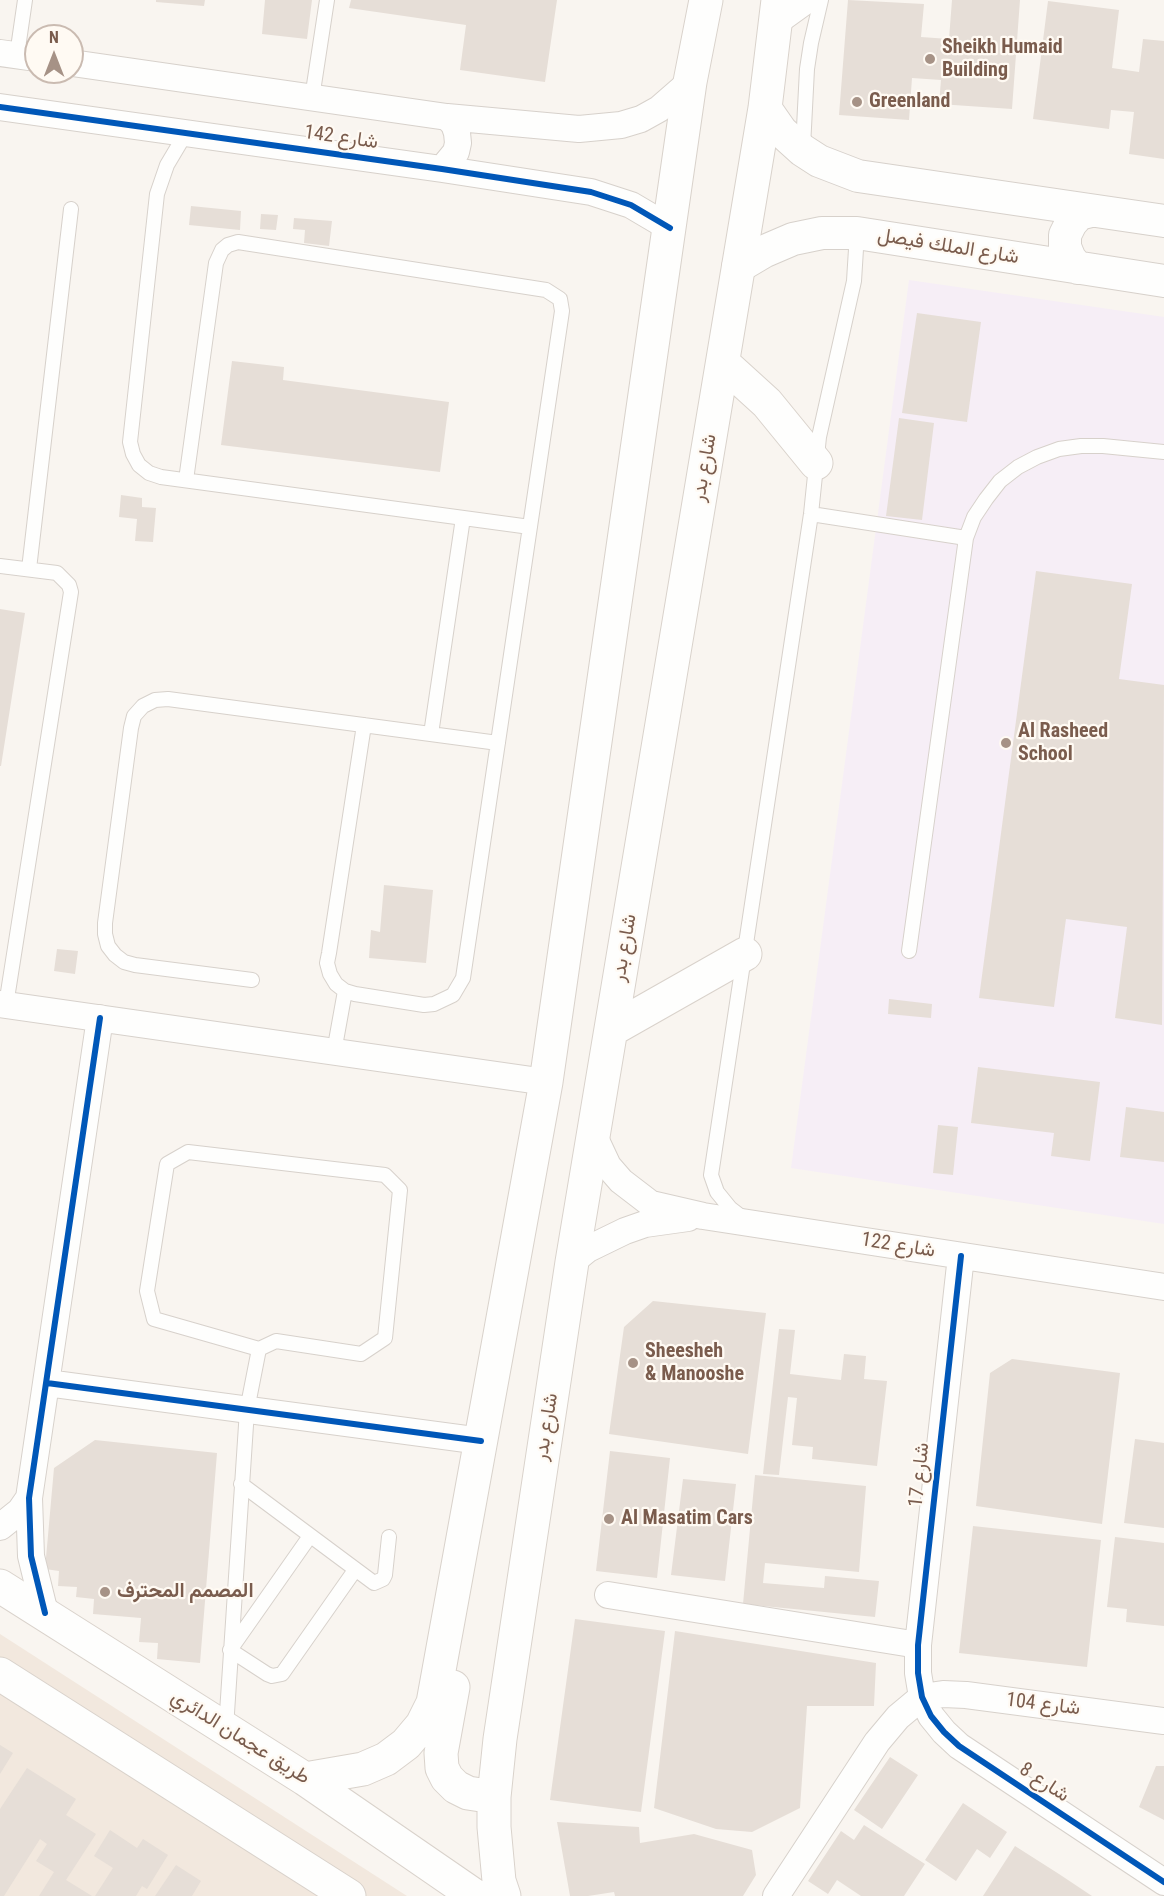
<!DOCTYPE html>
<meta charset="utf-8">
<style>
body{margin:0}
#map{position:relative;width:1164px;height:1896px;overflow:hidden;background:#f9f5f0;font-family:"Roboto Condensed",sans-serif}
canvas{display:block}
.north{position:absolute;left:24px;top:24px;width:60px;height:60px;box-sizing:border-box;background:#fffaf3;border:2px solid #cabbb1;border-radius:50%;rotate:0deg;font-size:16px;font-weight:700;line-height:24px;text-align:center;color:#7a5c4d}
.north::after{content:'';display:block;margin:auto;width:21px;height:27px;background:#a69286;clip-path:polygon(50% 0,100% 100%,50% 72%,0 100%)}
</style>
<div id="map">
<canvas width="1164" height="1896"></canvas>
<div class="north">N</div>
</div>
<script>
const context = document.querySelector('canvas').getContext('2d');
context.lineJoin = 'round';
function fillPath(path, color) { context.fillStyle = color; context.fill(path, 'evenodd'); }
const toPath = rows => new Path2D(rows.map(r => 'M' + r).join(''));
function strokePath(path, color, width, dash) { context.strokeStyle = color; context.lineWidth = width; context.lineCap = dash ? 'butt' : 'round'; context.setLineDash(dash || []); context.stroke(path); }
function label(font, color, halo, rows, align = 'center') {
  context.font = font + ' "Roboto Condensed",Vazirmatn,sans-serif'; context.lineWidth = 4.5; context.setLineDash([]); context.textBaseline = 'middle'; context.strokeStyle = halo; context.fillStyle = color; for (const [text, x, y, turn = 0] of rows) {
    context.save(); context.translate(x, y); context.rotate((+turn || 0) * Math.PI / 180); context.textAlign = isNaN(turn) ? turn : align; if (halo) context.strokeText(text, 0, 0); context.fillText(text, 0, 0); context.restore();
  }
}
const residential = toPath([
 [0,1634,407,1896,0,1896]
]);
const education = toPath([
 [909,280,1164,317,1164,1224,791,1168]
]);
const building = toPath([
 [156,0,205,0,204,6,156,2],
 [265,0,312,0,307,39,262,34],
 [351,0,557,0,545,82,460,70,466,25,349,8],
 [848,0,924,4,921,37,949,39,952,0,1020,0,1012,109,939,104,941,80,912,78,909,120,839,115],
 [1048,1,1119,10,1112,68,1139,72,1143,39,1164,41,1164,159,1129,154,1134,112,1111,110,1109,129,1033,119],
 [191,206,241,211,240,230,189,225],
 [261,214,278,215,276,230,260,229],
 [294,218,332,221,329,246,304,243,305,230,293,229],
 [917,313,981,322,967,422,902,413],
 [232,361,284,367,283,380,449,402,440,472,221,445],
 [899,418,934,423,922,520,886,516],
 [121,495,142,498,142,507,156,508,153,542,135,541,137,519,119,517],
 [1036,571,1132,584,1119,679,1164,685,1162,1025,1115,1018,1127,927,1066,919,1054,1007,979,998],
 [0,609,25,613,1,766,0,766],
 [384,885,433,890,426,963,369,958,371,930,380,932],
 [57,949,78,951,75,974,54,971],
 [889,999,932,1004,931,1018,888,1014],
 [978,1067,1100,1082,1090,1161,1051,1156,1054,1133,971,1123],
 [1126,1107,1164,1112,1164,1162,1120,1157],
 [938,1125,958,1127,953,1175,933,1173],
 [653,1301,766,1313,748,1454,609,1434,624,1327],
 [779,1329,795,1330,790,1374,841,1380,844,1354,866,1356,864,1379,887,1381,877,1466,812,1459,813,1447,792,1445,797,1398,788,1397,779,1475,763,1474],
 [1012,1359,1120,1373,1102,1524,976,1506,990,1373],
 [1135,1439,1164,1443,1164,1528,1124,1523],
 [95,1440,217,1453,200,1663,157,1659,158,1643,139,1642,141,1618,93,1614,94,1599,76,1597,77,1587,58,1586,59,1571,45,1569,54,1468],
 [610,1451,670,1458,657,1578,596,1571],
 [755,1475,866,1486,859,1572,765,1563,763,1583,824,1588,825,1576,879,1581,875,1617,743,1604],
 [683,1479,736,1484,725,1581,671,1575],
 [973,1526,1101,1540,1087,1667,959,1653],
 [1115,1537,1164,1543,1164,1626,1126,1622,1127,1609,1107,1607],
 [575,1619,665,1631,641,1812,550,1800],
 [675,1631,876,1663,874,1706,807,1706,800,1808,752,1832,716,1829,654,1808],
 [0,1745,13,1753,0,1774],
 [890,1757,918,1775,882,1829,854,1810],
 [1156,1766,1164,1766,1164,1820,1139,1807],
 [27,1768,76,1799,66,1815,96,1834,66,1880,92,1896,39,1896,54,1872,36,1861,47,1844,40,1839,4,1896,0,1896,0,1809],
 [963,1803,1007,1832,990,1858,977,1849,956,1881,925,1860],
 [557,1822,639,1827,640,1843,694,1834,752,1850,756,1875,743,1896,615,1896,614,1892,588,1896,570,1896],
 [864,1825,925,1864,904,1896,861,1896,837,1880,828,1894,808,1881,841,1831,854,1840],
 [110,1830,137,1848,143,1839,168,1855,147,1889,142,1886,136,1896,95,1896,113,1868,94,1856],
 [1015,1846,1059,1874,1092,1896,983,1896],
 [176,1865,201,1881,192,1896,155,1896]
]);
const service = toPath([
 [17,55,25,0],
 [312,98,327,0],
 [186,133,167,165,157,194,130,442,133,454,139,465,149,473,161,477,530,527],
 [803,147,807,69,811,43,821,0],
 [186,480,216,263,222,250,228,245,238,242,546,290,560,299,562,311,463,978,453,995,434,1004,424,1005,355,994,345,991,336,984,330,974,327,963,329,953,364,725],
 [811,514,966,538],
 [0,566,57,573,69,585,71,592,6,1005],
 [29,569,71,209],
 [431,734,463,518],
 [909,951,966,538,974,517,986,499,1000,481,1018,467,1037,457,1059,449,1081,446,1103,446,1164,452],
 [252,980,135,965,124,962,115,955,108,946,105,934,105,923,131,728,134,716,143,706,155,700,168,699,498,743],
 [334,1052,345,991],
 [743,1218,730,1208,717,1192,711,1175,811,514,819,437,854,281,857,233],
 [241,1484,374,1583,383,1579,385,1575,389,1537],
 [310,1536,230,1650,267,1674,272,1676,282,1674,355,1570],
 [226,1728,247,1410,259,1349,276,1341,361,1354,385,1338,400,1190,385,1175,188,1152,167,1164,147,1291,154,1319,259,1349]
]);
const minor = toPath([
 [775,23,807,0],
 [0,53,36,58],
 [72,63,447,117,579,129,621,125,641,119,659,109,690,82],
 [0,107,442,169,591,192,631,205,670,228],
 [442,169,456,152,458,143,457,133,454,124,447,117],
 [0,1004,546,1082],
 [593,1134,608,1166,621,1181,651,1204,703,1216,1164,1287],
 [961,1256,918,1645,918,1673,922,1697,931,1716,944,1732,959,1746,1164,1882],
 [572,1262,588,1249,625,1231,645,1224,688,1218],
 [47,1383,481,1441],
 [0,1527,20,1511,29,1498],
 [608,1595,918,1645],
 [45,1613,31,1556,29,1498,100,1018],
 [776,1896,877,1742,898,1717,922,1697,943,1694,966,1695,1164,1721]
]);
const tertiary = toPath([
 [765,108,781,131,802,150,819,161,858,176,1164,221],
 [738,267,765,251,793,239,822,233,857,233,1164,281],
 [1078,268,1070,259,1065,247,1065,235,1071,223,1079,214,1091,211]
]);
const secondary = toPath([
 [723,363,767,403,816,463],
 [611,1030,745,954],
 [0,1586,305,1779,475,1896],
 [0,1674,349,1896],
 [453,1687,441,1753,442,1768,447,1778,456,1787,468,1793,494,1797],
 [305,1779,363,1769,386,1759,406,1744,422,1725,433,1703,546,1082,690,82,706,0],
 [504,1896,499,1881,494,1827,494,1797,500,1739,572,1262,765,108,778,0]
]);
const cycleway = toPath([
 [0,107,442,169,591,192,631,205,670,228],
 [961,1256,918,1645,918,1673,922,1697,931,1716,944,1732,959,1746,1164,1882],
 [47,1383,481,1441],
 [45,1613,31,1556,29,1498,100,1018]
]);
const markers = [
 [930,59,6,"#a69286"],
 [857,102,6,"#a69286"],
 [1006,743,6,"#a69286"],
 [633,1363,6,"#a69286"],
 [609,1519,6,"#a69286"],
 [105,1592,6,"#a69286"]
];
const poiNames = [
 ["Sheikh Humaid",942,48],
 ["Building",942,71],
 ["Greenland",869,102],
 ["Al Rasheed",1018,732],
 ["School",1018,755],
 ["Sheesheh",645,1352],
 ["& Manooshe",645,1375],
 ["Al Masatim Cars",621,1519],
 ["المصمم المحترف",117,1592]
];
const streetNames = [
 ["شارع 142",341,138,8],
 ["شارع الملك فيصل",948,247,9],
 ["شارع بدر",705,468,-80],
 ["شارع بدر",625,948,-80],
 ["شارع 122",898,1246,9],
 ["شارع بدر",547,1427,-81],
 ["شارع 17",920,1475,-84],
 ["شارع 104",1043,1705,7],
 ["طريق عجمان الدائري",240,1738,32],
 ["شارع 8",1044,1783,33]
];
fillPath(residential, '#f2e8de');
fillPath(education, '#f6eef6');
fillPath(building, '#e6ded7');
strokePath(service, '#d7d1cb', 16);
strokePath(minor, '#d7d1cb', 28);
strokePath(tertiary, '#d7d1cb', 34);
strokePath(secondary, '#d9d2cb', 35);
strokePath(service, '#fefefd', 14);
strokePath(minor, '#fefefd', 26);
strokePath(tertiary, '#fefefd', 32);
strokePath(secondary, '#fefefd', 33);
strokePath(cycleway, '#0057b8', 6);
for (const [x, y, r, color] of markers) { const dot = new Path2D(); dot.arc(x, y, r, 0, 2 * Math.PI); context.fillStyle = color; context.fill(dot); strokePath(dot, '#fffaf3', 2); }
label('bold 20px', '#7a5c4d', '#fffaf3', poiNames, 'left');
label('20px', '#7a5c4d', '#fffaf3', streetNames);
</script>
